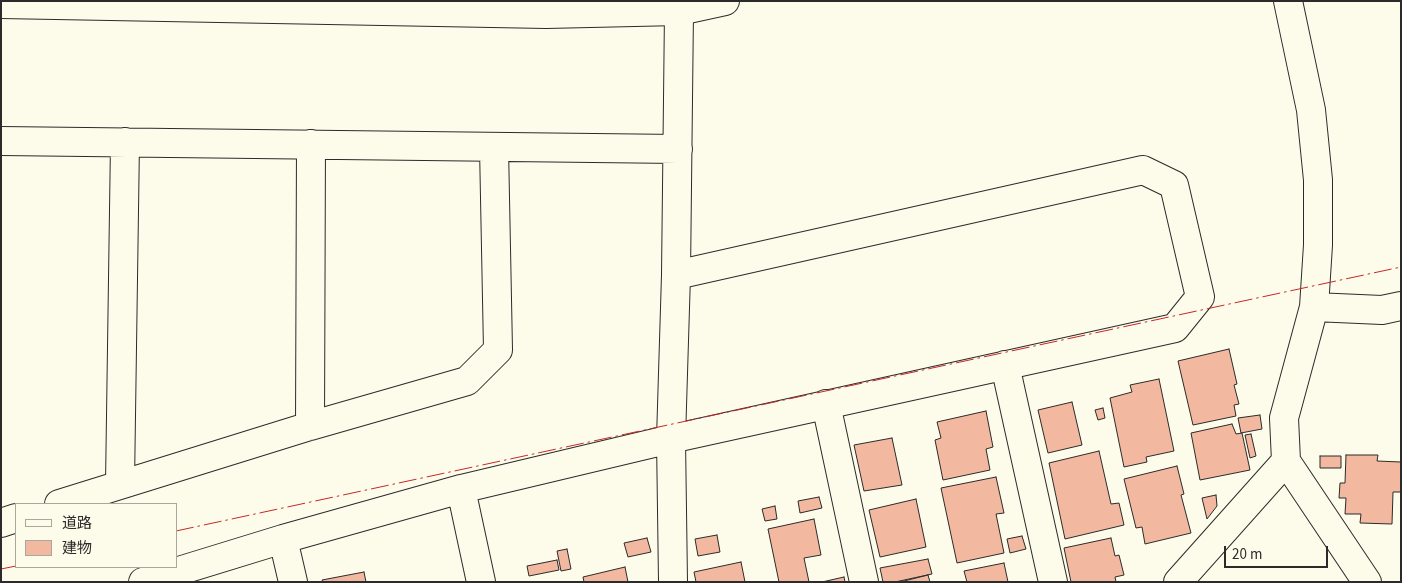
<!DOCTYPE html>
<meta charset="utf-8">
<style>
body{margin:0}
#map{position:relative;width:1402px;height:583px;overflow:hidden;background:#fdfbea;font-family:"Source Sans 3","Noto Sans JP",sans-serif}
canvas{display:block}
.frame{position:absolute;inset:0;border:2px solid #2b2b2b;pointer-events:none}
.legend{position:absolute;left:15px;top:503px;width:162px;height:65px;box-sizing:border-box;background:#fdfbea;border:1px solid #a9a89e;margin:0;padding:6px 9px;list-style:none;font-size:15px;color:#2b2b2b}
.legend li{display:flex;align-items:center;gap:10px;height:25px}
.legend b{width:25px;border:1px solid #a9a89e}
.scale{position:absolute;left:1224px;top:546px;width:104px;height:22px;box-sizing:border-box;border:2px solid #2b2b2b;border-top:0;padding-left:6px;font-size:15px;line-height:18px;white-space:nowrap;color:#2b2b2b;-webkit-text-stroke:4px #fdfbea;paint-order:stroke}
</style>
<div id="map">
<canvas width="1402" height="583"></canvas>
<div class="frame"></div>
<ul class="legend">
<li><b style="height:6px;background:#fdfbea"></b>道路</li>
<li><b style="height:14px;background:#f2b8a0"></b>建物</li>
</ul>
<div class="scale">20 m</div>
</div>
<script>
const context = document.querySelector('canvas').getContext('2d');
context.lineJoin = 'round';
function fillPath(path, color) { context.fillStyle = color; context.fill(path, 'evenodd'); }
const toPath = rows => new Path2D(rows.map(r => 'M' + r).join(''));
function strokePath(path, color, width, dash) { context.strokeStyle = color; context.lineWidth = width; context.lineCap = dash ? 'butt' : 'round'; context.setLineDash(dash || []); context.stroke(path); }
const building = toPath([
 [1229,349,1237,384,1234,385,1239,404,1234,405,1236,416,1193,425,1178,361,1229,349],
 [1159,379,1174,451,1146,457,1147,462,1124,467,1110,398,1132,392,1130,385,1159,379],
 [1072,402,1082,445,1048,453,1038,410,1072,402],
 [1103,408,1105,418,1098,420,1095,410,1103,408],
 [986,411,993,447,986,449,990,470,943,480,935,440,941,438,937,422,986,411],
 [1260,415,1262,429,1241,433,1238,418,1260,415],
 [1232,424,1236,434,1242,433,1250,470,1200,480,1191,433,1232,424],
 [1251,434,1256,456,1250,458,1245,435,1251,434],
 [892,438,902,485,864,491,854,445,892,438],
 [1099,451,1111,504,1119,503,1124,525,1065,539,1049,463,1099,451],
 [1346,455,1378,455,1377,461,1401,462,1401,492,1393,492,1392,524,1360,523,1361,514,1345,514,1346,498,1339,498,1340,483,1345,483,1346,455],
 [1320,456,1341,456,1341,468,1320,468,1320,456],
 [1177,466,1184,494,1181,495,1191,533,1145,544,1142,527,1136,528,1124,479,1177,466],
 [996,477,1004,513,996,514,1004,553,957,563,941,488,996,477],
 [1216,495,1217,506,1207,519,1202,498,1216,495],
 [819,497,822,508,800,513,798,501,819,497],
 [916,499,926,547,880,557,869,510,916,499],
 [775,506,777,519,765,521,762,509,775,506],
 [814,519,821,555,804,558,809,582,779,582,768,529,814,519],
 [717,535,720,552,698,556,695,539,717,535],
 [1022,536,1026,549,1010,553,1007,539,1022,536],
 [647,538,651,552,628,557,624,543,647,538],
 [1111,538,1115,556,1119,555,1124,575,1115,577,1116,582,1071,582,1064,548,1111,538],
 [567,549,571,569,561,571,557,551,567,549],
 [928,559,932,574,895,582,883,582,880,568,928,559],
 [557,560,559,570,529,576,527,566,557,560],
 [741,562,745,582,696,582,694,572,741,562],
 [1004,563,1008,582,967,582,964,571,1004,563],
 [625,567,628,582,584,582,583,577,625,567],
 [364,572,366,582,323,582,322,580,364,572],
 [928,575,930,582,900,582,928,575],
 [844,577,845,582,822,582,844,577]
]);
const minor = toPath([
 [1,141,678,149],
 [1314,307,1382,310,1401,306],
 [1005,365,1053,582],
 [826,404,864,582],
 [310,426,311,144],
 [1286,461,1367,582],
 [120,484,125,142],
 [461,489,481,582],
 [59,504,310,426,467,381,498,350,494,147],
 [1,523,16,518],
 [283,539,293,582],
 [143,582,283,539,461,489,671,439,1175,328,1200,297,1174,185,1143,170,676,275],
 [673,582,671,439,676,275,679,11],
 [1178,582,1286,461,1284,418,1314,307,1318,245,1318,180,1311,110,1288,1]
]);
const secondary = toPath([
 [1,4,546,14,679,11,725,1]
]);
const power = toPath([
 [176,531,1401,267],
 [1,569,16,566]
]);
fillPath(building, '#f2b8a0');
strokePath(building, '#2b2b2b', 1);
strokePath(minor, '#2b2b2b', 30);
strokePath(secondary, '#2b2b2b', 30);
strokePath(minor, '#fdfbea', 28);
strokePath(secondary, '#fdfbea', 28);
strokePath(power, '#c62828', 1, [18, 4, 2.5, 4]);
</script>
